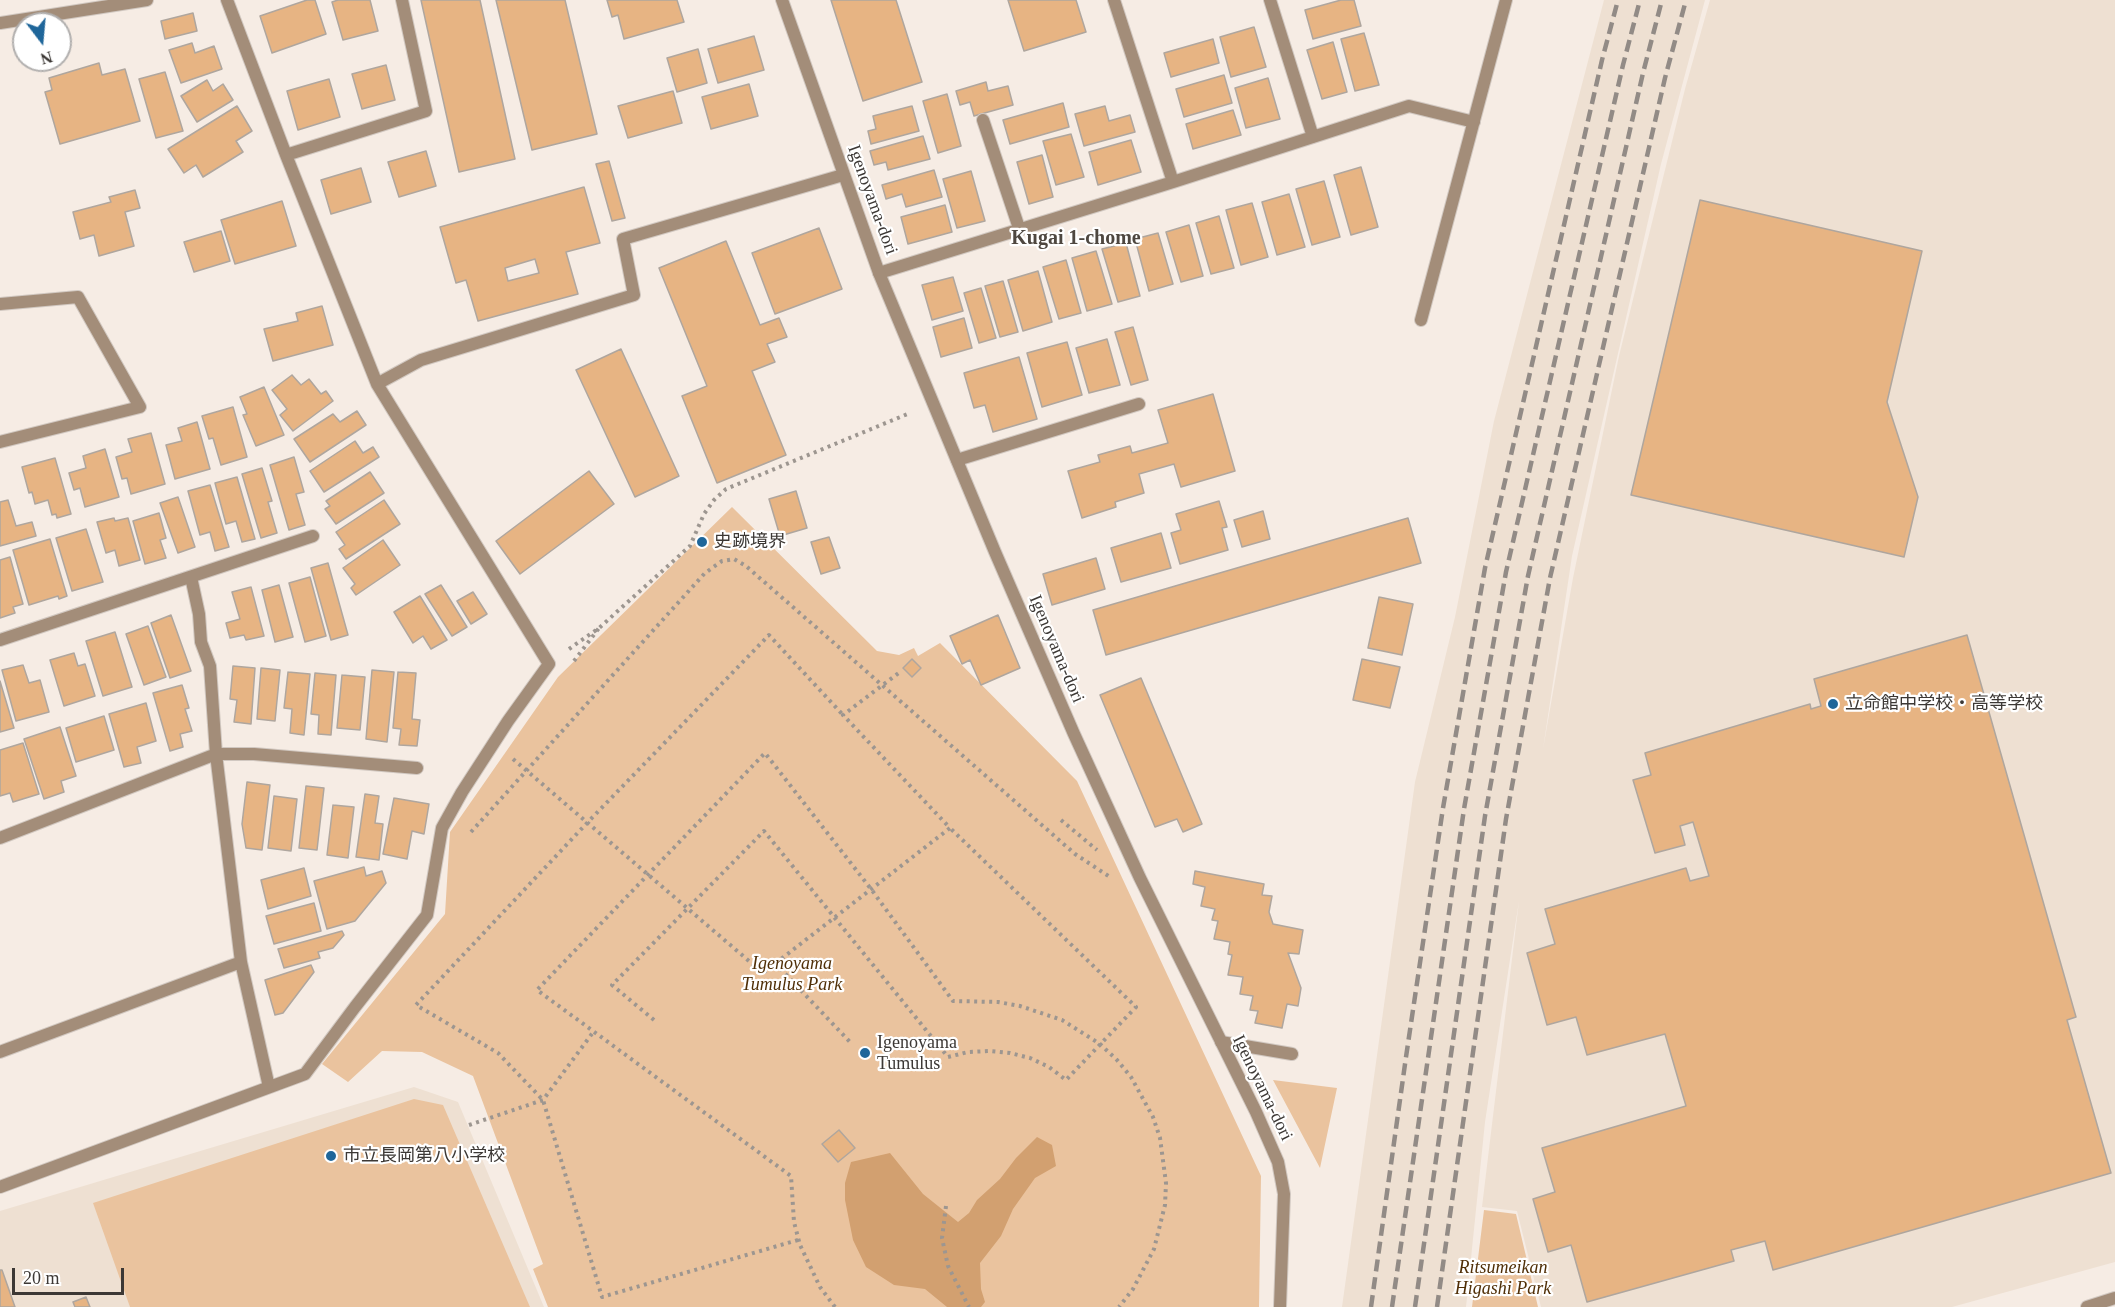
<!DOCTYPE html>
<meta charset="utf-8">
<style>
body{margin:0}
#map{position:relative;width:2115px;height:1307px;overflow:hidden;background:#f6ece4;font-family:"Times New Roman",serif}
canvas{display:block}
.north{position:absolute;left:12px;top:12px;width:60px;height:60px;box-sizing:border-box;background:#fff;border:2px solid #b1afae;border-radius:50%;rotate:164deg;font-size:16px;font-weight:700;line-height:24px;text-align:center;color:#3c3835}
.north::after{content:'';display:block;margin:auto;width:21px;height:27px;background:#1f669a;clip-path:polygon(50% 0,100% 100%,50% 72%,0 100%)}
.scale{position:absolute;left:12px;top:1268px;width:112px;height:27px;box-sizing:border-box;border:3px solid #3c3835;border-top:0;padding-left:8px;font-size:18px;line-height:21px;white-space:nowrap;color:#3c3835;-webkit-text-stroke:4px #fff;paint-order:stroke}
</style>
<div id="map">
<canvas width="2115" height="1307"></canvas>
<div class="north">N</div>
<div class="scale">20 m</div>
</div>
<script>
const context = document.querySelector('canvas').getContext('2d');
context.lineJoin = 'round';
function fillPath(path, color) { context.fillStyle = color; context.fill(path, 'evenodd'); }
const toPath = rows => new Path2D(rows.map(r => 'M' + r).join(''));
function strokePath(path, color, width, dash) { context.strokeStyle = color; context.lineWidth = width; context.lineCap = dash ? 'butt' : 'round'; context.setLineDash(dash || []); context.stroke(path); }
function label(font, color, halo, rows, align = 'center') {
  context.font = font + ' "Times New Roman","Noto Sans JP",serif'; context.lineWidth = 4.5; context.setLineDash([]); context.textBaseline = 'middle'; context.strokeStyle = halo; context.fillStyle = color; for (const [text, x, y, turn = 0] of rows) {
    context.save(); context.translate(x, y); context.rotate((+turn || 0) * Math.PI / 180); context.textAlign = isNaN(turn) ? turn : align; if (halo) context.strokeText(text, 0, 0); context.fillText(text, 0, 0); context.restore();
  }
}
const built = toPath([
 [1604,0,1705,0,1661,164,1572,556,1543,749,1573,578,1619,356,1685,89,1710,0,2115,0,2115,1262,1952,1307,1541,1307,1517,1211,1482,1207,1519,901,1485,1122,1466,1307,1342,1307,1415,782,1455,617,1494,421],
 [414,1087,458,1102,544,1307,0,1307,0,1211]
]);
const green = toPath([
 [732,507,877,651,899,655,914,648,918,656,940,643,1077,781,1261,1176,1259,1307,548,1307,533,1269,543,1264,473,1076,422,1052,382,1051,348,1082,322,1064,445,914,450,832,558,677],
 [1273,1080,1337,1088,1320,1168],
 [414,1099,443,1105,530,1307,130,1307,93,1203],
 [1484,1210,1516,1214,1538,1307,1472,1307]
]);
const forest = toPath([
 [1037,1137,1052,1145,1056,1166,1035,1178,1013,1209,1001,1236,980,1263,981,1289,985,1302,981,1307,947,1307,925,1289,894,1285,866,1267,853,1240,845,1200,845,1183,851,1162,890,1153,923,1194,958,1222,969,1213,977,1200,1000,1179,1016,1158]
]);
const building = toPath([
 [307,0,315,0,326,34,272,53,260,16,307,0],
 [338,0,370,0,378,31,343,40,332,2,338,0],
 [421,0,480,0,515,159,459,172,421,0],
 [496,0,565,0,597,134,532,150,496,0],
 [607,0,677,0,684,22,624,39,618,15,612,17,607,0],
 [831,0,896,0,922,82,863,101,831,0],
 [1008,0,1076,0,1086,32,1024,51,1008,0],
 [1341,0,1354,0,1361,26,1313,39,1305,10,1341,0],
 [193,13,197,31,165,39,161,21,193,13],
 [1254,27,1266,67,1231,77,1220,37,1254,27],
 [1364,33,1379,85,1355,91,1341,39,1364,33],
 [754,36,764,70,718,83,708,49,754,36],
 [1213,39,1219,63,1171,77,1164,53,1213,39],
 [1333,42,1347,92,1322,99,1307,50,1333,42],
 [192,43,195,53,214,46,222,69,181,83,169,50,192,43],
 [698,49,707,83,677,92,667,58,698,49],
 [99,63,102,75,125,69,140,121,60,144,45,92,52,90,49,78,99,63],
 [386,65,395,100,362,109,352,74,386,65],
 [165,72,183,131,156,138,139,79,165,72],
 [1224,75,1232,103,1184,117,1176,89,1224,75],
 [1268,78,1280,119,1246,128,1235,88,1268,78],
 [329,79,340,117,298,130,287,91,329,79],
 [207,80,213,91,223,84,233,100,197,122,181,96,207,80],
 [986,82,988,91,1008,86,1013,105,974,116,970,102,960,105,956,91,986,82],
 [749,84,758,116,711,129,702,97,749,84],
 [673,91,682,123,628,138,618,106,673,91],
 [947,94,961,146,938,153,923,101,947,94],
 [1063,103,1069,127,1010,144,1003,120,1063,103],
 [237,106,252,131,236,141,243,152,203,177,196,165,184,173,168,149,237,106],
 [912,106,919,131,871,144,868,131,876,129,873,116,912,106],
 [1105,106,1109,121,1130,115,1135,132,1084,146,1075,114,1105,106],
 [1233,110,1241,135,1193,149,1186,124,1233,110],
 [1071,134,1084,177,1056,185,1043,141,1071,134],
 [923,136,930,159,888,170,886,162,874,165,870,151,923,136],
 [1131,140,1141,172,1098,185,1089,152,1131,140],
 [426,151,436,186,399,197,388,162,426,151],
 [1042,155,1053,197,1029,204,1017,162,1042,155],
 [609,161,625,218,612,221,596,164,609,161],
 [1361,167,1378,227,1351,235,1334,175,1361,167],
 [361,168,371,202,331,214,321,180,361,168],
 [934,170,942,197,906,207,902,194,886,199,882,185,934,170],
 [971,171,985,221,957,228,943,179,971,171],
 [1324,181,1340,237,1312,245,1296,189,1324,181],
 [584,187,600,243,566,252,578,294,478,321,466,280,456,283,440,227,584,187],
 [535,259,539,273,508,281,505,268,535,259],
 [135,190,140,208,125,212,134,246,99,256,94,235,80,239,73,212,111,202,109,197,135,190],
 [1289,194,1305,247,1277,255,1262,202,1289,194],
 [1700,200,1922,251,1887,402,1918,497,1904,557,1631,495,1700,200],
 [282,201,296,246,235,264,221,220,282,201],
 [1252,203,1268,257,1241,265,1226,210,1252,203],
 [945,205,952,232,908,244,901,217,945,205],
 [1219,216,1234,268,1211,274,1196,223,1219,216],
 [1189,225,1203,276,1181,282,1166,232,1189,225],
 [819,228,842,289,775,314,752,253,819,228],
 [221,231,230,261,194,272,184,242,221,231],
 [1158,233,1173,284,1149,291,1135,239,1158,233],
 [726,241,760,325,779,318,787,337,767,344,775,362,752,371,786,455,717,483,682,396,707,386,659,268,726,241],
 [1126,243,1140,296,1118,302,1102,249,1126,243],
 [1096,251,1112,304,1087,311,1072,258,1096,251],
 [1066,260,1081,313,1059,319,1043,267,1066,260],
 [1038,271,1052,322,1023,331,1008,280,1038,271],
 [953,277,963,311,932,320,922,285,953,277],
 [1003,281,1018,332,1000,337,985,286,1003,281],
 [981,288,996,338,979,343,964,293,981,288],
 [322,306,333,345,273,361,264,329,298,321,296,313,322,306],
 [964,318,972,348,941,357,933,327,964,318],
 [1133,327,1148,380,1131,385,1115,332,1133,327],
 [1107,339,1120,385,1089,393,1076,348,1107,339],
 [1067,342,1082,395,1042,407,1027,353,1067,342],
 [621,349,679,476,635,497,576,370,621,349],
 [1019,357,1037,419,993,432,985,405,974,408,964,373,1019,357],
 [292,375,301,385,309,379,321,394,326,391,333,401,293,431,280,415,287,409,272,390,292,375],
 [264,387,284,435,256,446,243,415,247,414,240,397,264,387],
 [1213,394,1235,471,1181,487,1174,464,1139,474,1144,493,1115,502,1116,507,1082,518,1068,471,1100,462,1098,455,1130,446,1132,453,1168,443,1158,410,1213,394],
 [233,407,247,457,221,465,213,438,209,439,202,416,233,407],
 [357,411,366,425,310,462,294,439,333,414,340,422,357,411],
 [197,422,210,469,175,479,166,445,182,441,178,428,197,422],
 [151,433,165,484,131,494,127,478,122,479,116,457,132,452,128,439,151,433],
 [355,441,363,453,373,447,379,457,324,492,310,471,355,441],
 [105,449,119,497,85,507,80,488,74,490,69,473,86,468,83,456,105,449],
 [294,457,304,492,296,494,305,525,289,530,270,465,294,457],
 [55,458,71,514,57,518,56,514,52,515,48,500,35,504,32,492,29,493,22,467,55,458],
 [262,468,272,501,268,502,277,533,261,538,242,474,262,468],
 [589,471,614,504,520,574,496,541,589,471],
 [370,472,384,493,336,524,325,509,330,506,326,501,370,472],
 [237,477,255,539,242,542,236,521,226,524,215,483,237,477],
 [210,485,229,547,215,551,210,532,200,535,188,491,210,485],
 [796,491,807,528,780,536,769,499,796,491],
 [178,497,195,547,178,553,160,503,178,497],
 [8,500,16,526,32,522,36,536,0,546,0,502,8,500],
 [384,500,400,524,346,559,339,549,345,545,336,532,384,500],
 [1219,501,1227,527,1222,528,1228,550,1180,564,1171,533,1181,530,1176,514,1219,501],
 [1263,511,1270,539,1242,547,1234,520,1263,511],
 [159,513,166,538,160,540,166,558,145,564,133,521,159,513],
 [114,518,115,521,128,518,140,560,119,566,115,550,106,553,97,522,114,518],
 [1408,518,1421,563,1106,655,1093,610,1408,518],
 [86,529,103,582,72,591,56,538,86,529],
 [1161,533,1171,568,1121,582,1111,548,1161,533],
 [829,537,840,568,821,574,811,542,829,537],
 [50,539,67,596,59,599,58,596,29,605,13,550,50,539],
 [383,540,400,565,356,595,351,588,355,584,343,568,383,540],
 [10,557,23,604,13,607,15,613,0,618,0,560,10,557],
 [1096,558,1105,589,1052,605,1043,574,1096,558],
 [328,563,348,635,331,640,311,568,328,563],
 [310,577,326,636,305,642,289,583,310,577],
 [279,585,293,637,275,642,262,590,279,585],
 [441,585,467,627,452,636,425,594,441,585],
 [251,587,264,636,246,640,244,635,230,638,226,623,240,619,232,592,251,587],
 [473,592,487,614,471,624,457,601,473,592],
 [420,596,447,640,431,649,423,636,413,643,394,612,420,596],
 [1379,597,1413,604,1402,655,1368,648,1379,597],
 [171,615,191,671,170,678,151,623,171,615],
 [998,615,1020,668,981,685,970,660,962,664,950,636,998,615],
 [148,626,166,677,144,685,126,634,148,626],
 [115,632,132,687,103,696,86,641,115,632],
 [1967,635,2076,1017,2067,1020,2111,1173,1773,1270,1765,1241,1731,1250,1734,1261,1587,1302,1571,1245,1548,1252,1533,1199,1555,1192,1542,1148,1686,1106,1665,1034,1587,1055,1576,1017,1547,1025,1527,953,1555,944,1545,909,1686,868,1690,881,1709,876,1693,822,1680,826,1685,845,1655,853,1633,780,1651,775,1645,753,1810,704,1811,709,1821,706,1814,679,1967,635],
 [74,653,78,666,85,664,95,696,64,706,50,660,74,653],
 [912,659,921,668,912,677,903,668,912,659],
 [1362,659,1400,667,1390,708,1353,700,1362,659],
 [23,665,29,683,40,680,49,712,16,721,2,670,23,665],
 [233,666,255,668,251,724,234,722,237,700,230,699,233,666],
 [261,668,280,670,275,721,257,719,261,668],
 [372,670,394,672,387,742,366,739,372,670],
 [288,672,310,674,304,735,290,733,292,709,284,708,288,672],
 [398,672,416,673,412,719,420,720,417,746,399,745,401,729,393,728,398,672],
 [315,673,336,675,331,735,318,734,319,715,311,714,315,673],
 [342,675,365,677,360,730,337,728,342,675],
 [1141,678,1202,824,1183,832,1177,819,1155,827,1100,695,1141,678],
 [0,681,14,728,0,732,0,681],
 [182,685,189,708,185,709,192,731,180,734,183,747,170,751,153,693,182,685],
 [146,703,156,741,137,747,141,763,124,767,109,714,146,703],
 [104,716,114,750,76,762,66,728,104,716],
 [60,727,76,776,61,781,64,792,44,799,24,739,60,727],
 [23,743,39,794,13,802,10,793,0,796,0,750,23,743],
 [247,782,270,785,262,850,246,848,242,824,247,782],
 [306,786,324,788,317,850,299,848,306,786],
 [365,794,379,796,375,823,383,824,379,860,356,857,365,794],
 [274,796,297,799,291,851,268,848,274,796],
 [394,798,429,804,424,834,412,831,407,859,383,854,394,798],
 [333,805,354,807,348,858,327,855,333,805],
 [364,867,366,876,382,871,386,883,355,921,327,929,314,881,364,867],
 [304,868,311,896,268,909,261,880,304,868],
 [1195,871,1264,884,1262,895,1272,896,1269,912,1273,924,1303,930,1299,954,1288,953,1301,988,1298,1006,1287,1004,1282,1028,1255,1023,1258,1011,1250,1010,1253,996,1240,994,1243,977,1228,975,1232,955,1228,954,1230,942,1214,939,1218,921,1212,920,1215,909,1201,906,1205,887,1193,884,1195,871],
 [314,903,321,931,274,944,266,916,314,903],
 [342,931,344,935,333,948,318,952,320,958,284,968,278,949,342,931],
 [311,965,314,972,283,1013,275,1015,265,980,311,965],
 [839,1130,855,1148,838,1162,822,1144,839,1130],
 [0,1270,2,1270,15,1307,0,1307,0,1270],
 [86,1297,90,1307,75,1307,73,1302,86,1297]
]);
const path = toPath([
 [569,649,599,628,690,546,704,514,714,500,726,489,910,413],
 [574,661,599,628],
 [513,759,763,973,950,828,843,715,900,672],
 [1061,820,1097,850],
 [471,832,705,573,722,561,734,559,746,566,1075,854,1110,877],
 [775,963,850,1042],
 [654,1020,612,985,764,831,948,1057,968,1052,989,1051,1010,1053,1030,1058,1049,1067,1066,1080,1136,1007,950,828],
 [469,1125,543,1100,594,1031],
 [946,1206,942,1238,948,1266,969,1307],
 [798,1240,602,1297,543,1100,498,1053,416,1005,587,823,769,635,843,715],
 [835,1307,820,1287,800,1245,794,1222,791,1176,537,990,765,753,871,889,953,1001,998,1002,1020,1006,1062,1020,1100,1044,1117,1060,1131,1077,1153,1117,1160,1138,1166,1183,1165,1205,1154,1249,1133,1289,1119,1307]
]);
const service = toPath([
 [1221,1042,1292,1054]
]);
const minor = toPath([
 [1114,0,1173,182],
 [1270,0,1313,137],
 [0,23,147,0],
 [983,120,1019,228],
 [286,155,426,111,402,0],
 [879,273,1173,182,1409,106,1474,122],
 [0,304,78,297,140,407,0,442],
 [1421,320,1506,0],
 [377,384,421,360,634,295,623,239,843,175],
 [957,460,1139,404],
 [191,577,199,614,201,642,210,666,216,754,241,962,269,1087],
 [0,640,313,536],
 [0,838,216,754,254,754,417,768],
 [0,1052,241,962],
 [0,1187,305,1074,355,1007,427,915,442,828,462,792,508,721,549,664,377,384,286,155,227,0],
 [2087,1307,2115,1298]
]);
const tertiary = toPath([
 [782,0,879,273,995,552,1074,734,1140,878,1256,1112,1278,1162,1284,1194,1280,1307]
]);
const rail = toPath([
 [1371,1307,1406,1057,1443,808,1485,568,1602,60,1618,0],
 [1392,1307,1464,809,1506,572,1623,65,1640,0],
 [1415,1307,1485,816,1528,576,1643,73,1662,0],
 [1437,1307,1506,819,1550,578,1665,78,1686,0]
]);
const markers = [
 [702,542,6,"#1f669a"],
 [1833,704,6,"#1f669a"],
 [865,1053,6,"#1f669a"],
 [331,1156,6,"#1f669a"]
];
const streetNames = [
 ["Igenoyama-dori",872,200,70],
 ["Igenoyama-dori",1056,649,67],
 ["Igenoyama-dori",1262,1088,64]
];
const poiNames = [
 ["史跡境界",714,542],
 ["立命館中学校・高等学校",1845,704],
 ["Igenoyama",877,1043],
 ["Tumulus",877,1064],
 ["市立長岡第八小学校",343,1156]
];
const parkNames = [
 ["Igenoyama",792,964],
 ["Tumulus Park",792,985],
 ["Ritsumeikan",1503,1268],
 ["Higashi Park",1503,1289]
];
const neighbourhoodNames = [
 ["Kugai 1-chome",1076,239]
];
fillPath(built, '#eee0d2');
fillPath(green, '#eac39e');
fillPath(forest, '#d2a070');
fillPath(building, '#e7b483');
strokePath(building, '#afa69e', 1.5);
strokePath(service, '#d1c8c1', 14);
strokePath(minor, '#d1c8c1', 14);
strokePath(tertiary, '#d1c8c1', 14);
strokePath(path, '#9d9690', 4, [3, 4.5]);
strokePath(service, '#a38d79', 12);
strokePath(minor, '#a38d79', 12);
strokePath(tertiary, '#a38d79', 12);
strokePath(rail, '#928b86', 4.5, [12, 6]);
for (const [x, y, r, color] of markers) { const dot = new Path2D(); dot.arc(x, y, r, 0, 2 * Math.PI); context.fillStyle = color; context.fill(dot); strokePath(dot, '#fff', 2); }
label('18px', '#3c3835', '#fff', streetNames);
label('18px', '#3c3835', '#fff', poiNames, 'left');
label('italic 18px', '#502f07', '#fff', parkNames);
label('bold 20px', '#4e4740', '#fff', neighbourhoodNames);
</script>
